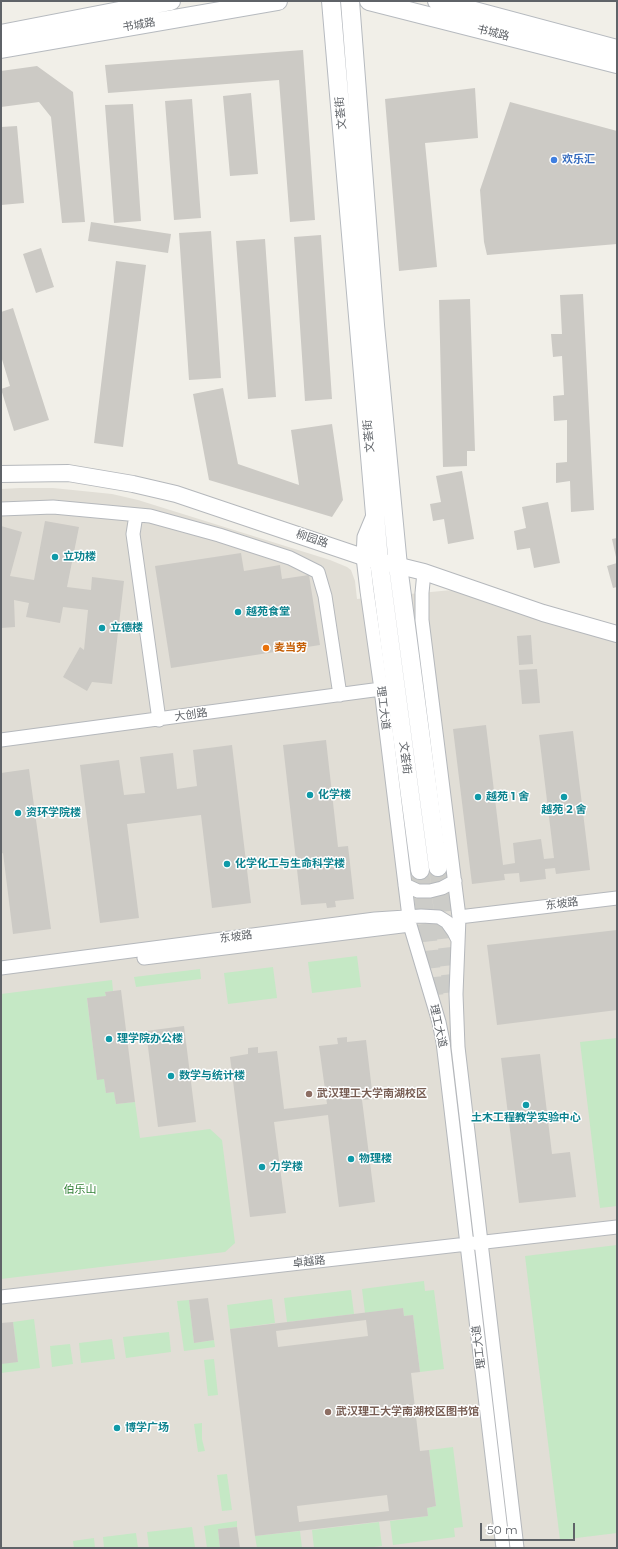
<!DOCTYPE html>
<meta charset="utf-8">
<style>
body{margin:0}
#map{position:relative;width:618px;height:1549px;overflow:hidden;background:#f1efe8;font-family:Montserrat,sans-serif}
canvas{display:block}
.frame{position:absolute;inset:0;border:2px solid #5f6368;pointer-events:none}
.scale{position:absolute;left:480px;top:1523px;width:95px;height:18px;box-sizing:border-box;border:2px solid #5f6368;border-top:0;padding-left:5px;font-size:12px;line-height:14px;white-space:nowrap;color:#5f6368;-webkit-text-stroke:3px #fff;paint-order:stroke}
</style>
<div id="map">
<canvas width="618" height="1549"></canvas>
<div class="frame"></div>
<div class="scale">50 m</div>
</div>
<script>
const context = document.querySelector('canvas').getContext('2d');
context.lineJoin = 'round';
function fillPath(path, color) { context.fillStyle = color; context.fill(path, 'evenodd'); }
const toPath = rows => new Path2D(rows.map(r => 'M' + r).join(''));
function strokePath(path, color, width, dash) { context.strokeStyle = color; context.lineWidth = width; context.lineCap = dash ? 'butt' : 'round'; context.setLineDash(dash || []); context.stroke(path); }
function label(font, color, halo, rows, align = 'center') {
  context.font = font + ' Montserrat,"Noto Sans SC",sans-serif'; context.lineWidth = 3; context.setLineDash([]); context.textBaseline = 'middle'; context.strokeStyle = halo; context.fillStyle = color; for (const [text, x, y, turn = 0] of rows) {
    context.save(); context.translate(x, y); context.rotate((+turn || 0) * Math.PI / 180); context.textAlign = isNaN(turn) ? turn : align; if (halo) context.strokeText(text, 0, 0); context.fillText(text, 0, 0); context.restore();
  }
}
const education = toPath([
 [20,488,53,488,112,494,138,500,330,560,347,567,351,570,355,581,357,599,452,590,617,641,617,1548,1,1548,1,489]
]);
const green = toPath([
 [357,956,361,987,312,993,308,962],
 [273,967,277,998,228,1004,224,973],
 [200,969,201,979,136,987,134,977],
 [112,980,113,991,105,992,106,996,87,999,97,1079,104,1079,106,1093,114,1092,116,1104,135,1102,140,1138,210,1129,222,1140,235,1243,225,1252,1,1279,1,994],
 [617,1038,617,1206,600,1208,580,1042],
 [617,1245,617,1533,560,1540,525,1256],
 [424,1281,425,1291,434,1290,444,1369,420,1372,413,1315,404,1316,403,1308,365,1313,362,1289],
 [351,1290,354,1314,287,1322,284,1298],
 [272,1299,275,1323,230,1329,227,1305],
 [189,1300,194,1343,214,1340,215,1347,184,1351,177,1301],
 [34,1319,40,1368,1,1373,1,1363,18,1362,13,1322],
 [169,1332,171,1352,126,1358,123,1337],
 [112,1339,115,1359,81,1363,79,1343],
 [70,1344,73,1364,52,1367,50,1346],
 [214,1359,218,1395,208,1396,204,1360],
 [202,1423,202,1439,205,1451,198,1452,194,1424],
 [453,1447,463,1527,454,1528,455,1537,393,1545,390,1521,428,1516,427,1508,436,1506,429,1450],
 [227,1474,232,1510,222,1511,217,1475],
 [237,1521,237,1527,218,1529,220,1548,207,1548,204,1526],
 [379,1522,382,1546,366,1548,314,1548,312,1530],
 [192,1527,195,1547,149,1548,147,1532],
 [300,1531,302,1548,257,1548,255,1536],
 [136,1533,138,1548,104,1548,103,1537],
 [94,1538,95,1548,74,1548,73,1541]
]);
const building = toPath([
 [303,50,315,220,290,222,279,80,108,93,105,65],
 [37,66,73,92,85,222,62,223,51,117,39,102,1,107,1,71],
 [475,88,478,138,425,143,437,267,399,271,385,99],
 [251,93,258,174,230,176,223,96],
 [192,99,201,218,174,220,165,101],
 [510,102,617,131,617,244,487,255,484,242,480,190],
 [133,104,141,221,114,223,105,105],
 [17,126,24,203,1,205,1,127],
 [91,222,171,234,168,253,88,241],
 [211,231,221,378,189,380,179,233],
 [321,235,332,399,305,401,294,237],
 [265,239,276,397,248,399,236,241],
 [41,248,54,287,36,293,23,254],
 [116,261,146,265,123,447,94,443],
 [583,294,594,510,571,512,570,481,556,483,556,463,567,462,567,420,554,421,553,396,564,395,562,356,553,357,551,334,562,334,560,295],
 [470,299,475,451,467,451,467,466,443,467,439,300],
 [13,308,49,420,14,431,1,389,10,386,1,356,1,312],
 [223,388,238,464,299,485,291,430,332,424,343,500,332,517,209,480,193,394],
 [462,471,474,539,448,544,444,519,433,521,430,504,441,502,436,476],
 [548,502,560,563,534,568,530,548,517,550,514,531,526,528,522,507],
 [45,521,79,527,67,587,91,590,92,577,124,581,112,684,92,682,87,691,63,677,80,647,84,650,88,610,63,607,60,623,26,617,29,603,14,600,15,627,1,628,1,526,22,532,10,576,34,580],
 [617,538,617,557,616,557,612,539],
 [241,553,244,571,280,565,282,579,309,575,320,645,171,668,155,566],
 [617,563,617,587,613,588,607,566],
 [531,635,533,664,519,665,517,636],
 [537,669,540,703,522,704,519,670],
 [486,725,503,865,515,863,513,843,541,839,544,859,554,858,539,735,573,731,590,870,556,874,555,868,545,869,546,879,520,882,519,873,504,874,505,880,472,884,453,729],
 [326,740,338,847,348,846,354,899,335,901,336,907,327,908,326,903,301,905,283,745],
 [232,745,251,903,212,908,201,815,127,824,139,918,100,923,80,765,119,760,124,795,145,793,140,757,173,753,177,789,197,786,193,750],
 [29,769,51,929,13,934,3,853,1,854,1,773],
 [617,930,617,1010,497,1025,487,945],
 [121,990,135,1102,116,1104,114,1092,106,1093,104,1079,97,1080,87,998,106,996,105,992],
 [184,1026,196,1122,158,1127,146,1031],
 [347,1037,347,1042,366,1040,373,1099,362,1100,375,1202,339,1207,328,1115,274,1122,286,1213,250,1217,230,1057,248,1054,248,1048,258,1047,258,1053,277,1051,284,1109,327,1104,319,1046,338,1044,337,1038],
 [540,1054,552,1154,570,1152,576,1197,519,1203,501,1058],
 [208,1298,214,1340,194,1343,189,1300],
 [403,1308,404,1316,413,1315,420,1372,411,1373,420,1451,429,1450,436,1506,427,1508,428,1516,255,1536,230,1329],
 [366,1320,368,1336,278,1347,276,1331],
 [387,1495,389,1511,299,1522,297,1506],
 [13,1322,18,1362,1,1364,1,1323],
 [237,1527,240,1548,220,1548,218,1529]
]);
const secondaryTunnel = toPath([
 [438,867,453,1001],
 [420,870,435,1000]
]);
const minor = toPath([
 [1,509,53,507,150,516,219,535,290,558,318,572,325,596,340,695],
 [374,513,364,537,363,557,367,591,381,689,410,925,439,1022,443,1042,503,1548],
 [136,515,133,534,159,720],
 [424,572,422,593,422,620,459,917,456,994,458,1047,517,1548],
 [1,740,381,689],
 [405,885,418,891,430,891,442,888,455,881],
 [459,917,617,898],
 [144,958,410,925],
 [1,968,375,919,421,916,439,917,447,922,454,932,458,940],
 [1,1297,617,1227]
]);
const tertiary = toPath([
 [1,474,68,473,133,484,176,494,363,557,424,572,543,613,617,634]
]);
const secondary = toPath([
 [331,1,379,561,420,870],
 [350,1,375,325,398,566,438,867],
 [369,1,617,64],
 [437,1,617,49],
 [1,34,171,1],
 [1,49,278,1]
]);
const markers = [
 [554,160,4,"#3f7fe0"],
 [55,557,4,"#0f9aa8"],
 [238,612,4,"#0f9aa8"],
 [102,628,4,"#0f9aa8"],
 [266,648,4,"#e8710a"],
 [310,795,4,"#0f9aa8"],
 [478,797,4,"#0f9aa8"],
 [564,797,4,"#0f9aa8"],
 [18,813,4,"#0f9aa8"],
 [227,864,4,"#0f9aa8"],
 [109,1039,4,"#0f9aa8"],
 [171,1076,4,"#0f9aa8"],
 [309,1094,4,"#8d6e63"],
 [526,1105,4,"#0f9aa8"],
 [351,1159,4,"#0f9aa8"],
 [262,1167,4,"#0f9aa8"],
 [328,1412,4,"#8d6e63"],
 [117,1428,4,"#0f9aa8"]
];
const streetNames = [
 ["书城路",139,25,-10],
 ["书城路",493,33,14],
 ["文荟街",341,113,-95],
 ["文荟街",369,436,-95],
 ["柳园路",312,539,19],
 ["理工大道",383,708,83],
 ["大创路",191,715,-8],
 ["文荟街",405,758,83],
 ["东坡路",562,904,-7],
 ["东坡路",236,937,-7],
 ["理工大道",438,1026,77],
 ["卓越路",309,1262,-6],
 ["理工大道",479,1347,-97]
];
const shopNames = [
 ["欢乐汇",562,160]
];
const cultureNames = [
 ["立功楼",63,557],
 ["越苑食堂",246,612],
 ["立德楼",110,628],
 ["化学楼",318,795],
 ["越苑 1 舍",486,797],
 ["越苑 2 舍",564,810,"center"],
 ["资环学院楼",26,813],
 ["化学化工与生命科学楼",235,864],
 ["理学院办公楼",117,1039],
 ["数学与统计楼",179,1076],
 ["土木工程教学实验中心",526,1118,"center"],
 ["物理楼",359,1159],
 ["力学楼",270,1167],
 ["博学广场",125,1428]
];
const foodNames = [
 ["麦当劳",274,648]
];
const educationNames = [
 ["武汉理工大学南湖校区",317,1094],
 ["武汉理工大学南湖校区图书馆",336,1412]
];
const parkNames = [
 ["伯乐山",80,1190]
];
fillPath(education, '#e1ded6');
fillPath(green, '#c5e8c5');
fillPath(building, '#cccac5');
strokePath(secondaryTunnel, '#ccccc8', 18, [18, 9]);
strokePath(minor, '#b5b8bc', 15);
strokePath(tertiary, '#b5b8bc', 18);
strokePath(secondary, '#b6babf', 20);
strokePath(minor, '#fff', 13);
strokePath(tertiary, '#fff', 16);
strokePath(secondary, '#fff', 18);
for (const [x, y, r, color] of markers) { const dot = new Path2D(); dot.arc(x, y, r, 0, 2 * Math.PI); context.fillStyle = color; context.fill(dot); strokePath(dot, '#fff', 1.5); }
label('11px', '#5f6368', '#fff', streetNames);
label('bold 11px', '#366cbe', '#fff', shopNames, 'left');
label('bold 11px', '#0d838f', '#fff', cultureNames, 'left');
label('bold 11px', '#c56008', '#fff', foodNames, 'left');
label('bold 11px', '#785e54', '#fff', educationNames, 'left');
label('11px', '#348238', '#fff', parkNames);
</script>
